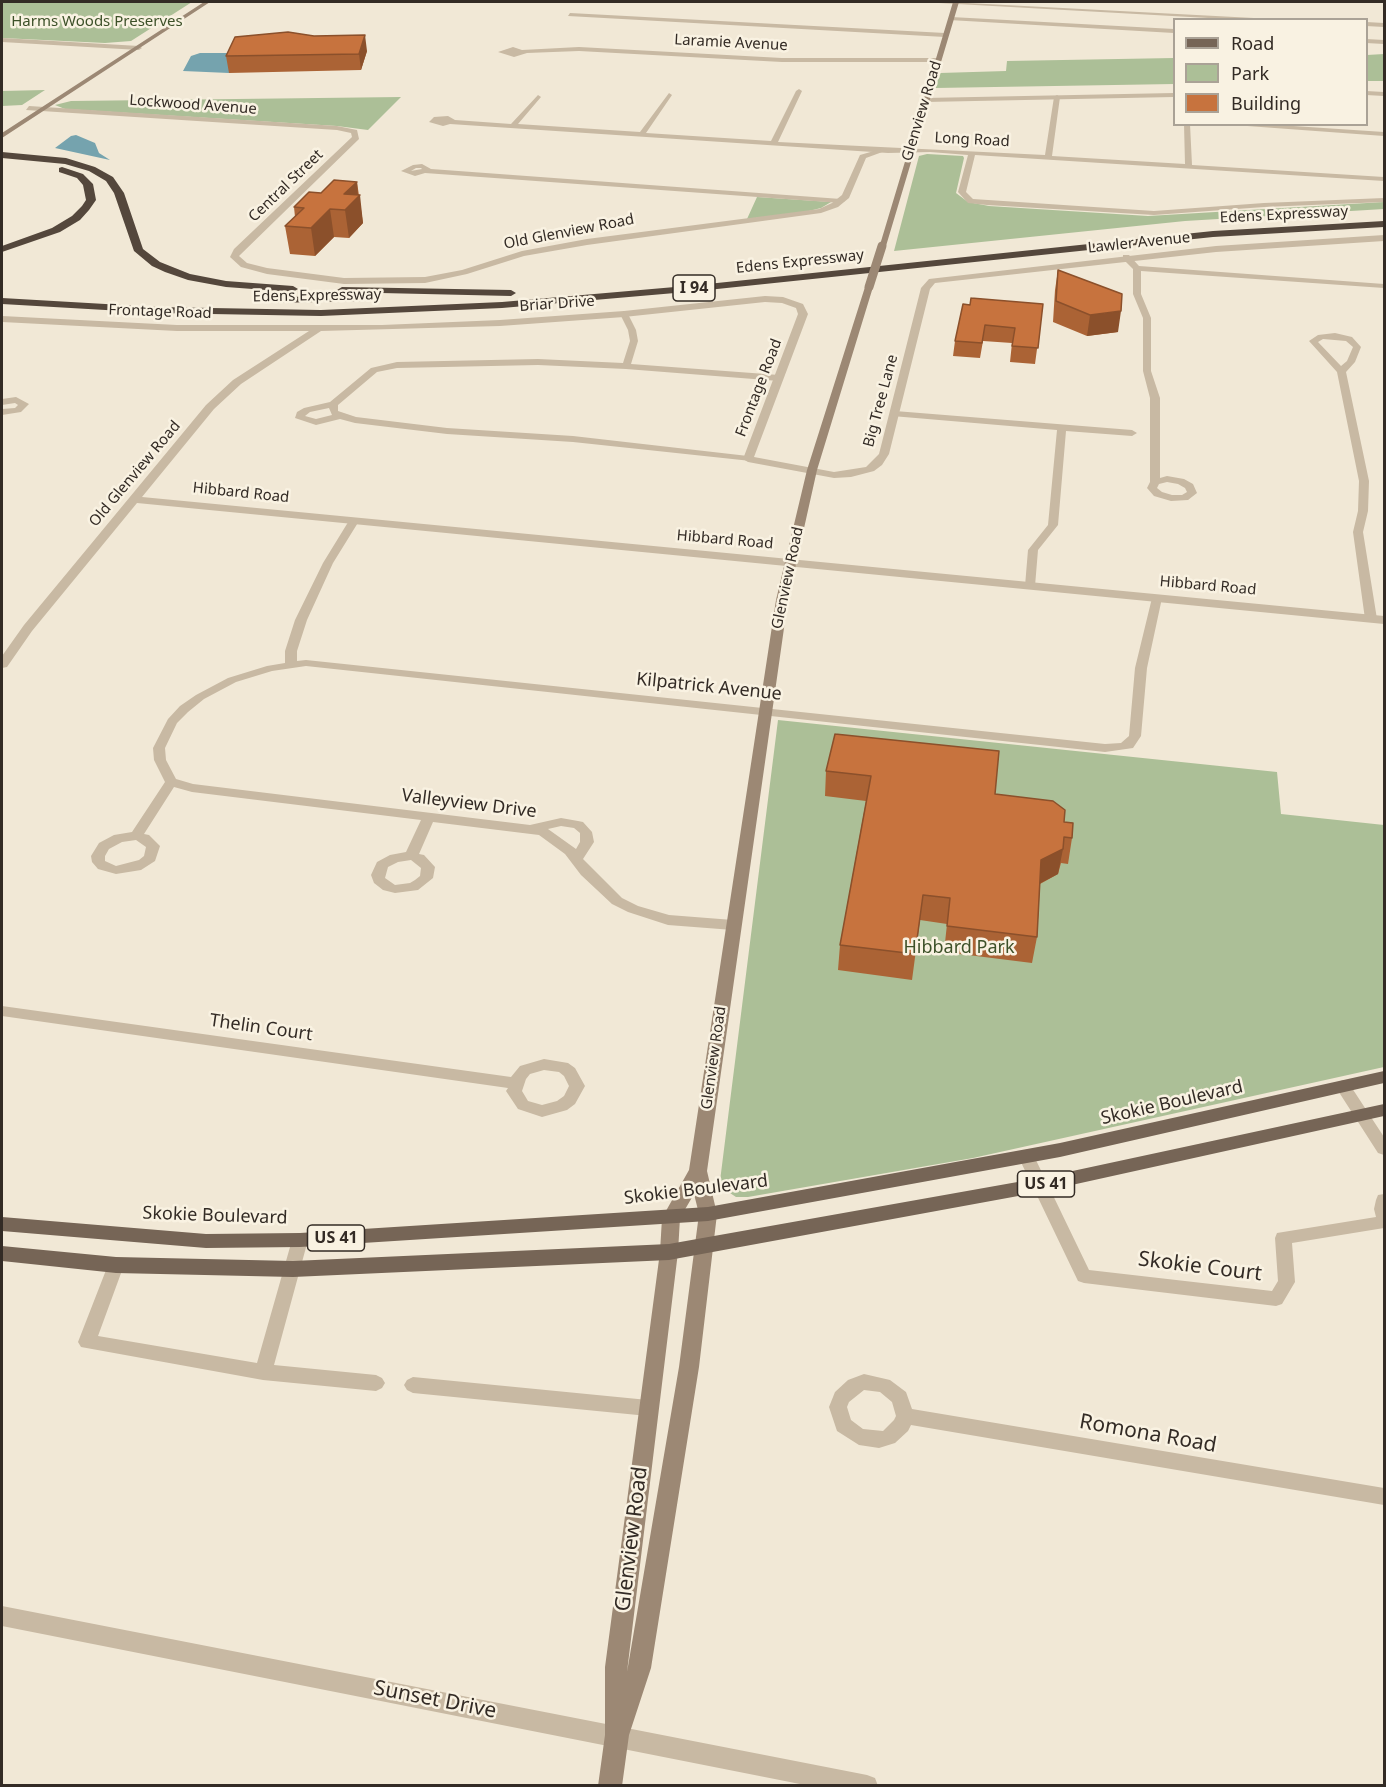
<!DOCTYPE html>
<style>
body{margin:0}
#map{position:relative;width:1386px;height:1787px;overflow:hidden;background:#f1e8d6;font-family:"Noto Sans",sans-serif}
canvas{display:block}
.frame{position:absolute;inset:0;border:3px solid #332b25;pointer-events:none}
.legend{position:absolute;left:1173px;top:18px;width:195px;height:108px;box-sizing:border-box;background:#f9f2e2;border:2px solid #aaa296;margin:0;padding:8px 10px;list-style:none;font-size:18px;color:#332b25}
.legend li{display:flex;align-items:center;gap:12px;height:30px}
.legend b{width:30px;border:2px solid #aaa296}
</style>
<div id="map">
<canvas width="1386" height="1787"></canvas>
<div class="frame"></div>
<ul class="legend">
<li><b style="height:8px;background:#766556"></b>Road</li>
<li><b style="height:16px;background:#acbf97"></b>Park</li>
<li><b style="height:16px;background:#c7733e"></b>Building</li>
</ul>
</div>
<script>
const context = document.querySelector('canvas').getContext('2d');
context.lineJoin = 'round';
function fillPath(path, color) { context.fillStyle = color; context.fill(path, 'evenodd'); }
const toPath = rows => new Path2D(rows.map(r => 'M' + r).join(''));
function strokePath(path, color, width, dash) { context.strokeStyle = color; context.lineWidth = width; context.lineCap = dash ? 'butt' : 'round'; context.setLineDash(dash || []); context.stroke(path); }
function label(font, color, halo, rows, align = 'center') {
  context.font = font + ' "Noto Sans",sans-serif'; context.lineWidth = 5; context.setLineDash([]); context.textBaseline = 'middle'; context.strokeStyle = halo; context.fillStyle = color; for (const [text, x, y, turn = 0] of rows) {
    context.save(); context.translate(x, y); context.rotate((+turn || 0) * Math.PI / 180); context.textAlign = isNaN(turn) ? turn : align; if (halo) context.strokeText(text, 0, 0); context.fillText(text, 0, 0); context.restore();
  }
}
const green = toPath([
 [2,2,192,2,131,41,105,43,2,38],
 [1384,54,1384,81,1367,81,1367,55],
 [1174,58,1174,84,935,88,940,73,1006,71,1007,61],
 [45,90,22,105,2,106,2,91],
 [401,97,368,130,337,126,65,109,55,105,71,101],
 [927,154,963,156,964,158,956,193,968,202,989,206,1148,216,1384,202,1384,209,1185,221,894,251,919,156],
 [757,197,831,202,821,208,805,212,747,219],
 [778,720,1277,772,1281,814,1384,825,1384,1067,973,1158,748,1197,736,1197,727,1191,720,1181]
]);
const water = toPath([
 [200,53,238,53,229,73,183,71,191,56],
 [76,135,95,143,99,153,110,160,55,148,71,136]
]);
const minor = toPath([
 [921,2,948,2,1292,20,1244,20,921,2],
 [570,13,945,33,948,35,945,37,568,16,570,13],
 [951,17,1174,29,1174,33,949,20,951,17],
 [1366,22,1384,23,1384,27,1366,26,1366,22],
 [1366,39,1384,40,1384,44,1366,43,1366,39],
 [513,47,522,50,579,47,782,58,937,58,940,60,937,62,782,62,579,51,527,53,514,57,498,52,513,47],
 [799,89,802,91,778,142,1045,155,1054,97,1057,95,1060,97,1052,156,1185,164,1184,124,1190,124,1192,165,1384,177,1384,181,975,155,966,192,973,199,1154,211,1264,203,1384,198,1384,202,1264,207,1154,215,987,205,968,203,958,192,968,155,930,152,888,153,450,124,443,126,429,122,434,117,448,116,455,120,511,124,538,95,541,97,518,124,640,132,669,93,672,95,646,133,771,141,796,91,799,89],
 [1220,124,1263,124,1384,132,1384,136,1220,124],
 [422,164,431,169,841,199,845,201,841,203,425,173,415,176,401,171,413,165,422,164],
 [416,168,421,168,422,169,411,171,416,168],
 [1123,255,1129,255,1139,266,1384,284,1384,288,1141,271,1141,294,1151,318,1151,371,1160,398,1160,478,1167,476,1184,479,1193,484,1197,493,1188,500,1171,501,1154,496,1147,488,1150,482,1150,398,1143,371,1143,318,1133,294,1133,269,1123,259,1123,255],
 [1167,482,1178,484,1185,488,1187,492,1182,495,1172,495,1162,492,1157,488,1159,484,1167,482],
 [624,311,628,314,636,330,638,341,631,364,779,375,783,378,779,381,626,369,538,365,397,368,377,372,338,405,338,411,356,417,447,428,573,436,748,456,753,459,751,461,573,442,447,434,355,423,340,419,316,425,295,418,297,412,304,408,330,402,371,368,397,362,538,359,623,363,630,341,628,330,620,314,624,311],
 [329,408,332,415,316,419,305,416,310,412,329,408],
 [1335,333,1352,337,1361,347,1355,362,1346,372,1369,481,1368,511,1363,532,1377,619,1371,622,1365,619,1353,532,1358,511,1359,481,1337,372,1309,341,1318,335,1335,333],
 [1323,339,1346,341,1353,347,1347,361,1341,366,1318,342,1323,339],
 [16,397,29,404,21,412,2,415,2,409,15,408,18,405,15,403,2,405,2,399,16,397],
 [895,411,1132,430,1137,433,1132,436,1066,431,1058,525,1038,550,1035,586,1030,589,1025,586,1028,550,1048,525,1057,430,892,416,890,414,895,411],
 [354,518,359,521,333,563,307,620,297,651,297,661,306,660,1105,744,1121,743,1129,736,1135,668,1152,598,1157,595,1162,598,1147,668,1141,736,1133,748,1105,752,306,666,272,671,236,682,204,699,188,712,177,723,165,748,166,760,176,779,193,784,530,825,561,818,578,821,583,822,592,832,594,842,583,859,622,898,638,906,669,915,733,920,740,925,733,930,668,925,628,912,612,904,581,875,565,854,539,835,433,822,419,854,424,855,435,867,433,878,418,890,395,893,383,890,374,883,371,875,377,862,390,855,406,852,421,820,192,792,174,787,144,834,149,835,160,846,155,861,141,870,116,874,98,869,92,862,91,856,99,843,114,835,132,832,165,782,154,760,153,748,168,719,180,706,196,695,228,678,267,666,285,663,285,651,295,620,323,563,350,519,354,518],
 [561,826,574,828,580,833,580,842,576,849,548,829,561,826],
 [136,840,146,847,144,856,139,860,116,866,105,861,105,856,109,849,122,842,136,840],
 [411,860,421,868,420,876,415,880,410,883,395,885,385,878,388,867,398,862,411,860],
 [2,1006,511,1077,520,1066,544,1059,568,1063,575,1068,585,1086,575,1104,567,1110,542,1117,518,1109,506,1091,508,1088,2,1016,2,1006],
 [544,1070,559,1072,564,1076,569,1086,564,1096,557,1101,542,1105,528,1101,522,1091,526,1079,530,1074,544,1070],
 [1343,1080,1348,1082,1384,1137,1384,1155,1378,1153,1335,1086,1338,1082,1343,1080],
 [1026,1150,1032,1152,1034,1156,1089,1270,1272,1291,1278,1281,1275,1238,1277,1233,1376,1217,1374,1209,1376,1200,1378,1195,1384,1194,1384,1228,1292,1243,1295,1282,1282,1304,1276,1306,1084,1283,1078,1281,1018,1156,1020,1152,1026,1150],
 [300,1233,306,1235,308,1240,274,1365,376,1375,382,1378,385,1383,382,1388,376,1391,263,1380,81,1347,78,1342,108,1265,110,1260,116,1258,122,1260,124,1265,98,1336,257,1363,292,1240,294,1235,300,1233],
 [864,1374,890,1380,906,1392,912,1409,1384,1488,1384,1505,911,1425,908,1431,895,1443,879,1448,859,1445,837,1431,829,1407,835,1392,848,1380,864,1374],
 [864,1390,880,1392,892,1402,896,1416,894,1420,883,1431,863,1429,851,1420,847,1407,849,1402,864,1390],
 [413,1377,648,1400,654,1402,657,1408,654,1414,648,1416,413,1393,407,1390,404,1385,407,1380,413,1377],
 [2,1606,867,1775,875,1778,878,1786,810,1786,2,1626,2,1606]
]);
const tertiary = toPath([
 [2,38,139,46,142,48,139,50,2,42,2,38],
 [1366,91,1384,92,1384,96,1366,95,1366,91],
 [1174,93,1174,97,925,102,921,100,925,98,1174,93],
 [29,106,337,126,357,130,359,139,239,256,247,263,267,268,344,278,425,277,462,270,522,251,587,239,819,209,832,203,842,195,860,155,881,149,885,151,866,158,849,198,838,207,821,213,587,245,524,256,467,274,425,283,344,284,267,274,241,267,230,257,234,249,352,137,351,133,337,130,26,110,29,106],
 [1384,235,1384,241,1216,252,935,283,930,289,889,454,882,465,874,471,851,477,834,478,748,462,743,459,798,314,796,308,782,303,765,302,624,317,500,326,321,331,241,384,214,409,142,497,1384,616,1384,624,137,503,32,631,7,667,2,668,2,656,24,625,206,405,233,380,309,331,177,331,2,322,2,316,177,325,382,325,500,320,624,311,765,296,783,297,803,304,808,314,754,457,834,472,866,467,879,454,921,288,929,279,1216,246,1384,235]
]);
const secondary = toPath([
 [204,2,210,2,2,138,2,133,204,2],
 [953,2,959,2,886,246,879,248,953,2],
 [869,284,873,287,817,470,788,600,707,1171,717,1214,699,1367,651,1668,629,1735,622,1786,598,1786,605,1735,605,1667,660,1252,662,1218,689,1170,776,600,807,470,865,287,869,284],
 [694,1194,699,1214,679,1367,627,1672,678,1252,680,1218,694,1194]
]);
const primary = toPath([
 [1384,1071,1384,1083,1060,1157,708,1221,300,1247,206,1248,2,1231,2,1217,206,1234,300,1233,708,1207,1060,1143,1384,1071],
 [1384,1104,1384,1116,1040,1192,669,1260,293,1277,116,1273,2,1261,2,1246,116,1257,293,1261,669,1244,1040,1178,1384,1104]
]);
const motorway = toPath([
 [2,152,66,158,95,167,113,177,124,193,143,249,160,262,190,274,226,281,293,286,298,289,293,292,226,287,188,280,165,272,152,266,134,251,114,193,106,181,89,171,65,164,2,158,2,152],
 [62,167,83,174,93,184,96,200,89,210,80,220,60,232,2,252,2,246,52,228,72,216,82,206,86,200,83,185,77,178,59,172,59,168,62,167],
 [1384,221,1384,227,1213,237,698,291,502,308,321,316,157,313,2,304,2,298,157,307,321,310,502,302,698,285,1213,231,1384,221],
 [342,287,511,290,516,293,511,296,338,292,337,290,342,287],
 [358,296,363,299,362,301,274,303,269,300,274,297,358,296]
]);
const secondaryBridge = toPath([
 [869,287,882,246]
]);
const wall = toPath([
 [367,51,361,70,229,73,226,56],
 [357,182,363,223,349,238,334,237,315,256,290,254,285,226,295,217,294,207],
 [1058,270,1118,332,1087,336,1053,322,1055,290],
 [1043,304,1035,364,1010,362,1012,343,983,341,980,358,953,356,955,341,970,305],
 [835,734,995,794,1064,822,1072,838,1068,864,1061,863,1058,874,1040,884,1037,937,1032,963,944,952,947,924,920,920,912,980,838,970,840,945,866,801,825,796,826,771]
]);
const shadedWall = toPath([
 [365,35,367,51,361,70,359,54],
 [357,182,358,196,360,195,363,223,349,238,345,210,344,194],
 [330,209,334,237,315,256,311,228],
 [1121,311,1118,332,1087,336,1090,315],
 [1063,849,1058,874,1037,885,1041,860]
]);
const building = toPath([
 [288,32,314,36,365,35,359,54,226,56,235,37,288,32],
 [334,180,357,182,344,194,360,195,345,210,330,209,311,228,285,226,304,208,294,207,309,192,321,193,334,180],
 [1058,270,1122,294,1121,311,1090,315,1056,301,1058,270],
 [971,298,1043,304,1038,348,1012,346,1015,328,985,325,982,343,955,341,963,304,970,305,971,298],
 [835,734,999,751,995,794,1053,801,1065,810,1064,822,1073,823,1072,838,1064,837,1063,849,1041,860,1037,937,947,926,950,898,923,895,915,954,840,945,871,776,826,771,835,734]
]);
const farParknames = [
 ["Harms Woods Preserves",97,22]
];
const farStreetnames = [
 ["Laramie Avenue",731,43,3],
 ["Lockwood Avenue",193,105,4],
 ["Glenview Road",922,111,-73],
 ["Long Road",972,140,3],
 ["Central Street",286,186,-44],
 ["Edens Expressway",1284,215,-3],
 ["Old Glenview Road",569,232,-11],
 ["Lawler Avenue",1139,243,-6],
 ["Edens Expressway",800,262,-6],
 ["Edens Expressway",317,296,-1],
 ["Briar Drive",557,304,-4],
 ["Frontage Road",160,312,2],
 ["Frontage Road",759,388,-69],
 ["Big Tree Lane",881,401,-75],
 ["Old Glenview Road",135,474,-50],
 ["Hibbard Road",241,493,6],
 ["Hibbard Road",725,540,5],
 ["Glenview Road",788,578,-78],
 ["Hibbard Road",1208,586,5],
 ["Glenview Road",714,1058,-82]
];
const shields = [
 [694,288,42],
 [1046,1184,57],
 [336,1238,57]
];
const shieldNames = [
 ["I 94",694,288],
 ["US 41",1046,1184],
 ["US 41",336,1238]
];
const streetNames = [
 ["Kilpatrick Avenue",709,687,6],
 ["Valleyview Drive",469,804,7],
 ["Thelin Court",261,1028,8],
 ["Skokie Boulevard",1172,1103,-13],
 ["Skokie Boulevard",696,1190,-7],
 ["Skokie Boulevard",215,1216,2]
];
const parkNames = [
 ["Hibbard Park",959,948]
];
const nearStreetnames = [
 ["Skokie Court",1200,1267,7],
 ["Romona Road",1148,1434,10],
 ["Glenview Road",632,1539,-83],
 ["Sunset Drive",435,1700,11]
];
fillPath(green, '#acbf97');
fillPath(water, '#75a3ae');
fillPath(minor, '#c8b9a3');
fillPath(tertiary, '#c8b9a3');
fillPath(secondary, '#9c8874');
fillPath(primary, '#766556');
fillPath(motorway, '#54473c');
strokePath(secondaryBridge, '#9c8874', 9);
fillPath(wall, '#ab6335');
fillPath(shadedWall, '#8b502b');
fillPath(building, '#c7733e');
strokePath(building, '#8b502b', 1.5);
label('15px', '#3d5129', '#f9f2e2', farParknames);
label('15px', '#332b25', '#f9f2e2', farStreetnames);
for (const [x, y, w] of shields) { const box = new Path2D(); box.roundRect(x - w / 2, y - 13, w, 26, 4.5); context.fillStyle = '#f9f2e2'; context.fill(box); strokePath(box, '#332b25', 1.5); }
label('bold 16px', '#332b25', null, shieldNames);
label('18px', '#332b25', '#f9f2e2', streetNames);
label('18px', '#3d5129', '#f9f2e2', parkNames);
label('21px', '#332b25', '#f9f2e2', nearStreetnames);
</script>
